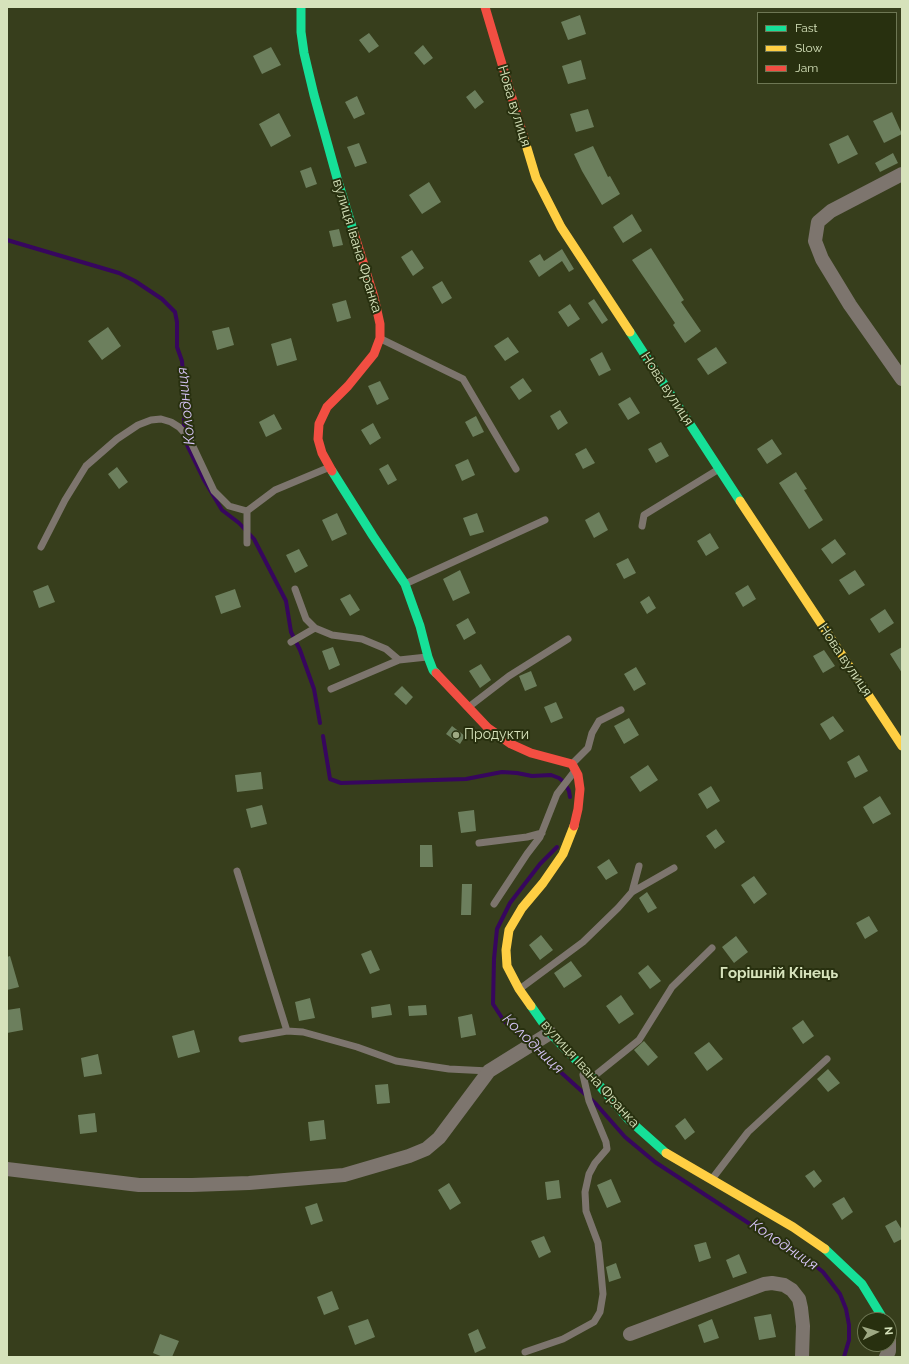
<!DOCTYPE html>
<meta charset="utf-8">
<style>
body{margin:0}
#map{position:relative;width:909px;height:1364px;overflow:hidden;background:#373e1c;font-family:Raleway,sans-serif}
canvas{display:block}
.frame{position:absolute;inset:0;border:8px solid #d6e2bb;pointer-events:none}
.legend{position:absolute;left:757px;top:12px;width:140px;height:72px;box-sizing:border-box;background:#28300f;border:1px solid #6e7754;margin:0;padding:5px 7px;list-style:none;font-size:12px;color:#d6e2bb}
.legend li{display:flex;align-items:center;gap:8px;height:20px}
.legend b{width:20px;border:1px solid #6e7754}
.north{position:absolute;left:857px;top:1312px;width:40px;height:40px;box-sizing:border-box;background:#28300f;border:1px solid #6e7754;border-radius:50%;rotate:85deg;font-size:11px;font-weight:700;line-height:16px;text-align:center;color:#d6e2bb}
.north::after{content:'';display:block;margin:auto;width:14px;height:18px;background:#9ea983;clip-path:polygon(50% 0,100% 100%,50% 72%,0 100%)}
</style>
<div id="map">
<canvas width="909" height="1364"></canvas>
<div class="frame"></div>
<ul class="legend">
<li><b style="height:5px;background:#16e098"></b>Fast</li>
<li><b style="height:5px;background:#ffcf43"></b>Slow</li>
<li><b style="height:5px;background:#f24e42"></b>Jam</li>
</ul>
<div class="north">N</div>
</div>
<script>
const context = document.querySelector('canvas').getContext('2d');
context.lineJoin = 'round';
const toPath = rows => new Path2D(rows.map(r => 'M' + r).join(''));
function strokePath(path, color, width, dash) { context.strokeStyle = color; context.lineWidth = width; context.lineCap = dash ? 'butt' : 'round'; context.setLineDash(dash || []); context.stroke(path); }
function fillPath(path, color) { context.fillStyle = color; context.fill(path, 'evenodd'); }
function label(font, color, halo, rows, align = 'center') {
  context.font = font + ' Raleway,sans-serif'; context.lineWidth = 4; context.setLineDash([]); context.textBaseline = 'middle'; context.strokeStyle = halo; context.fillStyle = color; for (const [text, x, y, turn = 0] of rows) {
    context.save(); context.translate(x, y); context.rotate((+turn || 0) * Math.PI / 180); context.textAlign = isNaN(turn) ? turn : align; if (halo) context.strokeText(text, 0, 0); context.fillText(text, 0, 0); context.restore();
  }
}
const stream = toPath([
 [7,240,119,273,135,281,162,299,175,312,177,322,177,347,182,361,184,387,184,425,187,445,204,480,222,510,239,523,254,539,286,601,291,632,300,650,314,689,320,723],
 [323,736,330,779,341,783,466,779,502,772,517,773,532,776,551,775,559,778,564,782,569,791,570,797],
 [557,847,540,864,510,903,497,929,494,959,493,1004,504,1021,596,1104,625,1137,655,1162,753,1226,801,1254,823,1272,840,1294,846,1309,849,1325,849,1340,844,1357]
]);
const building = toPath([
 [580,15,586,34,568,40,561,22],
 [369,33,379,46,369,53,359,40],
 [423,45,433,58,424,65,414,53],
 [271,47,281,65,262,74,253,56],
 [581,60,586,79,568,84,562,66],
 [475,90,484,102,475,109,466,97],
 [357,96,365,114,354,119,345,102],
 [588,109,594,127,576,132,570,114],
 [892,112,902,134,884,143,873,121],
 [279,113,291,136,271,147,259,124],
 [848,135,858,154,838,164,829,144],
 [359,143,367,163,355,167,347,147],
 [593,146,608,177,610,176,620,194,602,205,582,171,574,154],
 [893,153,898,163,880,172,875,163],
 [311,167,317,184,306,188,300,171],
 [429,182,441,202,422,214,409,195],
 [632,214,642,231,623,243,613,227],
 [339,229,343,245,333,247,329,231],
 [651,248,684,300,681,302,701,331,685,343,673,325,675,323,632,260],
 [562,249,574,269,569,272,562,261,539,277,529,261,540,254,544,261],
 [412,250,424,268,413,276,401,257],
 [442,281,452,298,442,304,432,287],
 [594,299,608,320,602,324,588,303],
 [346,300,351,318,337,322,332,304],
 [570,304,580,319,568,327,558,312],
 [108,327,121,346,102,360,88,341],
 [229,327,234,345,217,350,212,331],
 [508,337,519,352,505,361,494,346],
 [291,338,297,360,277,366,271,344],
 [716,347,727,363,708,375,697,359],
 [602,352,611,370,599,376,590,359],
 [523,378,532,391,519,400,510,387],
 [380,381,389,399,377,405,368,386],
 [630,397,640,413,628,420,618,404],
 [560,410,568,423,558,430,550,416],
 [274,414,282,429,266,437,259,422],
 [476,416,484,432,473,437,465,422],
 [373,423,381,438,370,445,361,430],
 [772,439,782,454,767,464,757,449],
 [661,442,669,456,656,463,648,449],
 [586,448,595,463,583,469,575,454],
 [468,459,475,475,462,481,455,465],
 [388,464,397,480,388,485,379,469],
 [117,467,128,482,119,489,108,474],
 [796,472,807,489,804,490,823,520,809,529,779,483],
 [599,512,608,530,594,538,585,520],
 [337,513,347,534,332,541,322,520],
 [477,513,484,532,470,536,463,518],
 [710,533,719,548,706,556,697,541],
 [835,539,846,554,832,564,821,549],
 [299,549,308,566,295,573,286,555],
 [628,558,636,573,624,579,616,564],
 [460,570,470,593,453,601,443,579],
 [855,570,865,585,849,595,839,580],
 [48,585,55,602,39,608,33,591],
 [748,585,756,599,743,607,735,593],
 [235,589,241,607,221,614,215,596],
 [350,594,360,610,350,616,340,599],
 [649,596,656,608,647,614,640,602],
 [885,609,894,623,879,633,870,619],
 [468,618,476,633,464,640,456,625],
 [333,647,340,665,329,670,322,651],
 [902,647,902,673,890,654],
 [824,650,835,666,823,673,813,656],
 [481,664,491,680,480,688,469,671],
 [636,667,646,684,634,691,624,674],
 [531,671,537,686,525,691,519,676],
 [402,686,413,697,406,705,394,694],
 [556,702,563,718,551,723,544,707],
 [833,716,844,731,830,740,820,724],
 [629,718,639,735,624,744,614,726],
 [452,726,465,736,460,744,446,734],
 [859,755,868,771,855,778,847,762],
 [648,765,658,780,640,792,630,777],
 [261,772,263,789,237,792,235,775],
 [711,786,720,801,707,809,698,794],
 [880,796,891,814,873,824,863,807],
 [262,805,267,824,251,828,246,809],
 [474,810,476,831,461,833,458,812],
 [716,829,725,842,715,849,706,836],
 [420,845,432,845,433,867,420,867],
 [609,859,618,873,606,880,597,867],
 [754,876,767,894,754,904,741,885],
 [462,884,472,884,471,915,461,915],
 [647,892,657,908,648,913,639,898],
 [869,916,878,931,865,939,856,923],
 [541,935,553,950,540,960,529,945],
 [736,936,748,952,734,963,722,947],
 [371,950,380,970,370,974,361,954],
 [10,956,19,987,7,990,7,957],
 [571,961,582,976,564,988,554,973],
 [648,965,661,981,650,989,638,973],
 [621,995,634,1014,619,1024,606,1006],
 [310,998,315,1018,299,1021,295,1002],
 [390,1004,392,1015,372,1018,371,1007],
 [426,1005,427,1015,409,1016,408,1006],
 [20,1008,23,1030,7,1033,7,1010],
 [472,1014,476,1035,461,1038,458,1017],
 [803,1020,814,1036,803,1044,792,1028],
 [194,1030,200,1052,178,1058,172,1036],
 [644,1041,658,1057,648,1066,634,1050],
 [709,1042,723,1059,707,1071,694,1053],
 [98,1054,102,1074,84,1077,81,1058],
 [828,1069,840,1083,828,1092,817,1079],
 [388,1084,390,1103,377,1104,375,1085],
 [95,1113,97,1132,80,1134,78,1115],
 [685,1118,695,1132,685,1140,675,1126],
 [324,1120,326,1139,310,1141,308,1122],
 [814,1170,822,1181,814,1188,805,1176],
 [611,1179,621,1202,607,1208,597,1185],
 [559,1180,561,1198,547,1200,545,1182],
 [449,1183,461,1203,450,1210,438,1190],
 [844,1197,853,1212,842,1220,832,1204],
 [317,1203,323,1221,311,1225,305,1207],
 [896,1220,902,1230,902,1239,894,1243,885,1226],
 [544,1236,551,1252,539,1258,531,1241],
 [706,1242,711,1258,699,1262,694,1245],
 [739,1254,747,1273,733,1278,726,1260],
 [616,1263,621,1278,609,1282,606,1267],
 [332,1291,339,1309,324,1315,317,1297],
 [771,1314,776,1337,759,1340,754,1317],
 [368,1319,375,1337,355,1345,348,1326],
 [712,1319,719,1338,704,1343,698,1325],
 [478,1329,486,1348,475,1353,468,1334],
 [160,1334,179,1341,172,1357,163,1357,153,1353]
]);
const lane = toPath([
 [381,339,463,379,516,469],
 [247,511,247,543],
 [642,526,644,515,719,469],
 [41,547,65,500,86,466,117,439,138,425,151,420,161,419,171,422,179,427,189,438,214,491,229,506,247,511,275,490,330,467],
 [405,584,545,520],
 [295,589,306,619,315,628,332,635,362,639,386,649,399,660,427,657],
 [291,642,315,628],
 [331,689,399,660],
 [470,706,509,676,568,639],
 [572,764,588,748,592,733,599,721,621,710],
 [479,843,527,837,542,833],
 [237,871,287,1031],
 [632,892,639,866],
 [494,904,527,854,540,837,557,794,574,772],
 [521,988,583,942,618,908,632,892,674,868],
 [242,1039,287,1031,303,1032,357,1047,396,1061,449,1069,489,1071],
 [593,1077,639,1040,672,987,712,948],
 [712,1179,748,1132,827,1059],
 [525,1352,563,1339,594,1322,600,1312,603,1294,600,1261,598,1243,586,1211,585,1192,589,1174,595,1163,607,1149,606,1142,589,1101,583,1075]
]);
const street = toPath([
 [902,174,831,211,818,222,815,241,822,259,850,305,902,379],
 [7,1169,139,1185,192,1185,249,1183,344,1175,409,1156,426,1149,439,1138,489,1071,550,1033],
 [630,1334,764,1284,772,1283,784,1285,792,1290,799,1299,801,1308,803,1326,802,1357],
 [886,1357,889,1351,889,1339]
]);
const fast = toPath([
 [301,7,301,32,304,53,314,95,337,178,354,233],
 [630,332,740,501],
 [332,471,373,536,405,584,420,626,428,657,433,670,436,673],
 [531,1006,550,1033,593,1078,629,1120,666,1153],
 [825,1249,862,1284,884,1320]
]);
const slow = toPath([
 [524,138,536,178,561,227,630,332],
 [740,501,902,746],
 [531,1006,519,989,507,966,506,950,509,930,522,908,543,883,563,854,574,826],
 [666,1153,793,1227,825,1249]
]);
const jam = toPath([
 [485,7,524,138],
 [332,471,322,453,318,439,319,424,327,407,348,386,374,354,380,338,380,324,374,297,354,233],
 [436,673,488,728,511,744,531,753,572,764,578,775,580,789,578,809,574,826]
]);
const markers = [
 [456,735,4,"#9ea983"]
];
const streetNames = [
 ["Нова вулиця",514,106,73],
 ["вулиця Івана Франка",357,246,73],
 ["Нова вулиця",667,389,57],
 ["Нова вулиця",845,660,56],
 ["вулиця Івана Франка",590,1074,48]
];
const poiNames = [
 ["Продукти",464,735]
];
const waterNames = [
 ["Колодниця",186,406,-96],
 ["Колодниця",533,1044,44],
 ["Колодниця",784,1245,34]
];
const neighbourhoodNames = [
 ["Горішній Кінець",779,973]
];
strokePath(stream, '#37065e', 4);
fillPath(building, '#6c7f5d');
strokePath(lane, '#7d756e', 7);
strokePath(street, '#7d756e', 14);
strokePath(fast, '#16e098', 9);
strokePath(slow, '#ffcf43', 9);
strokePath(jam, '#f24e42', 9);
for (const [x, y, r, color] of markers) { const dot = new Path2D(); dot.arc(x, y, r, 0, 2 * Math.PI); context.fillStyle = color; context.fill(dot); strokePath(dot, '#28300f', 1.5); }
label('14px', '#d6e2bb', '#28300f', streetNames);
label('14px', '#d6e2bb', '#28300f', poiNames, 'left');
label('italic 15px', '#d7c5f8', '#28300f', waterNames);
label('bold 15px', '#d6e2bb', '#28300f', neighbourhoodNames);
</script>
